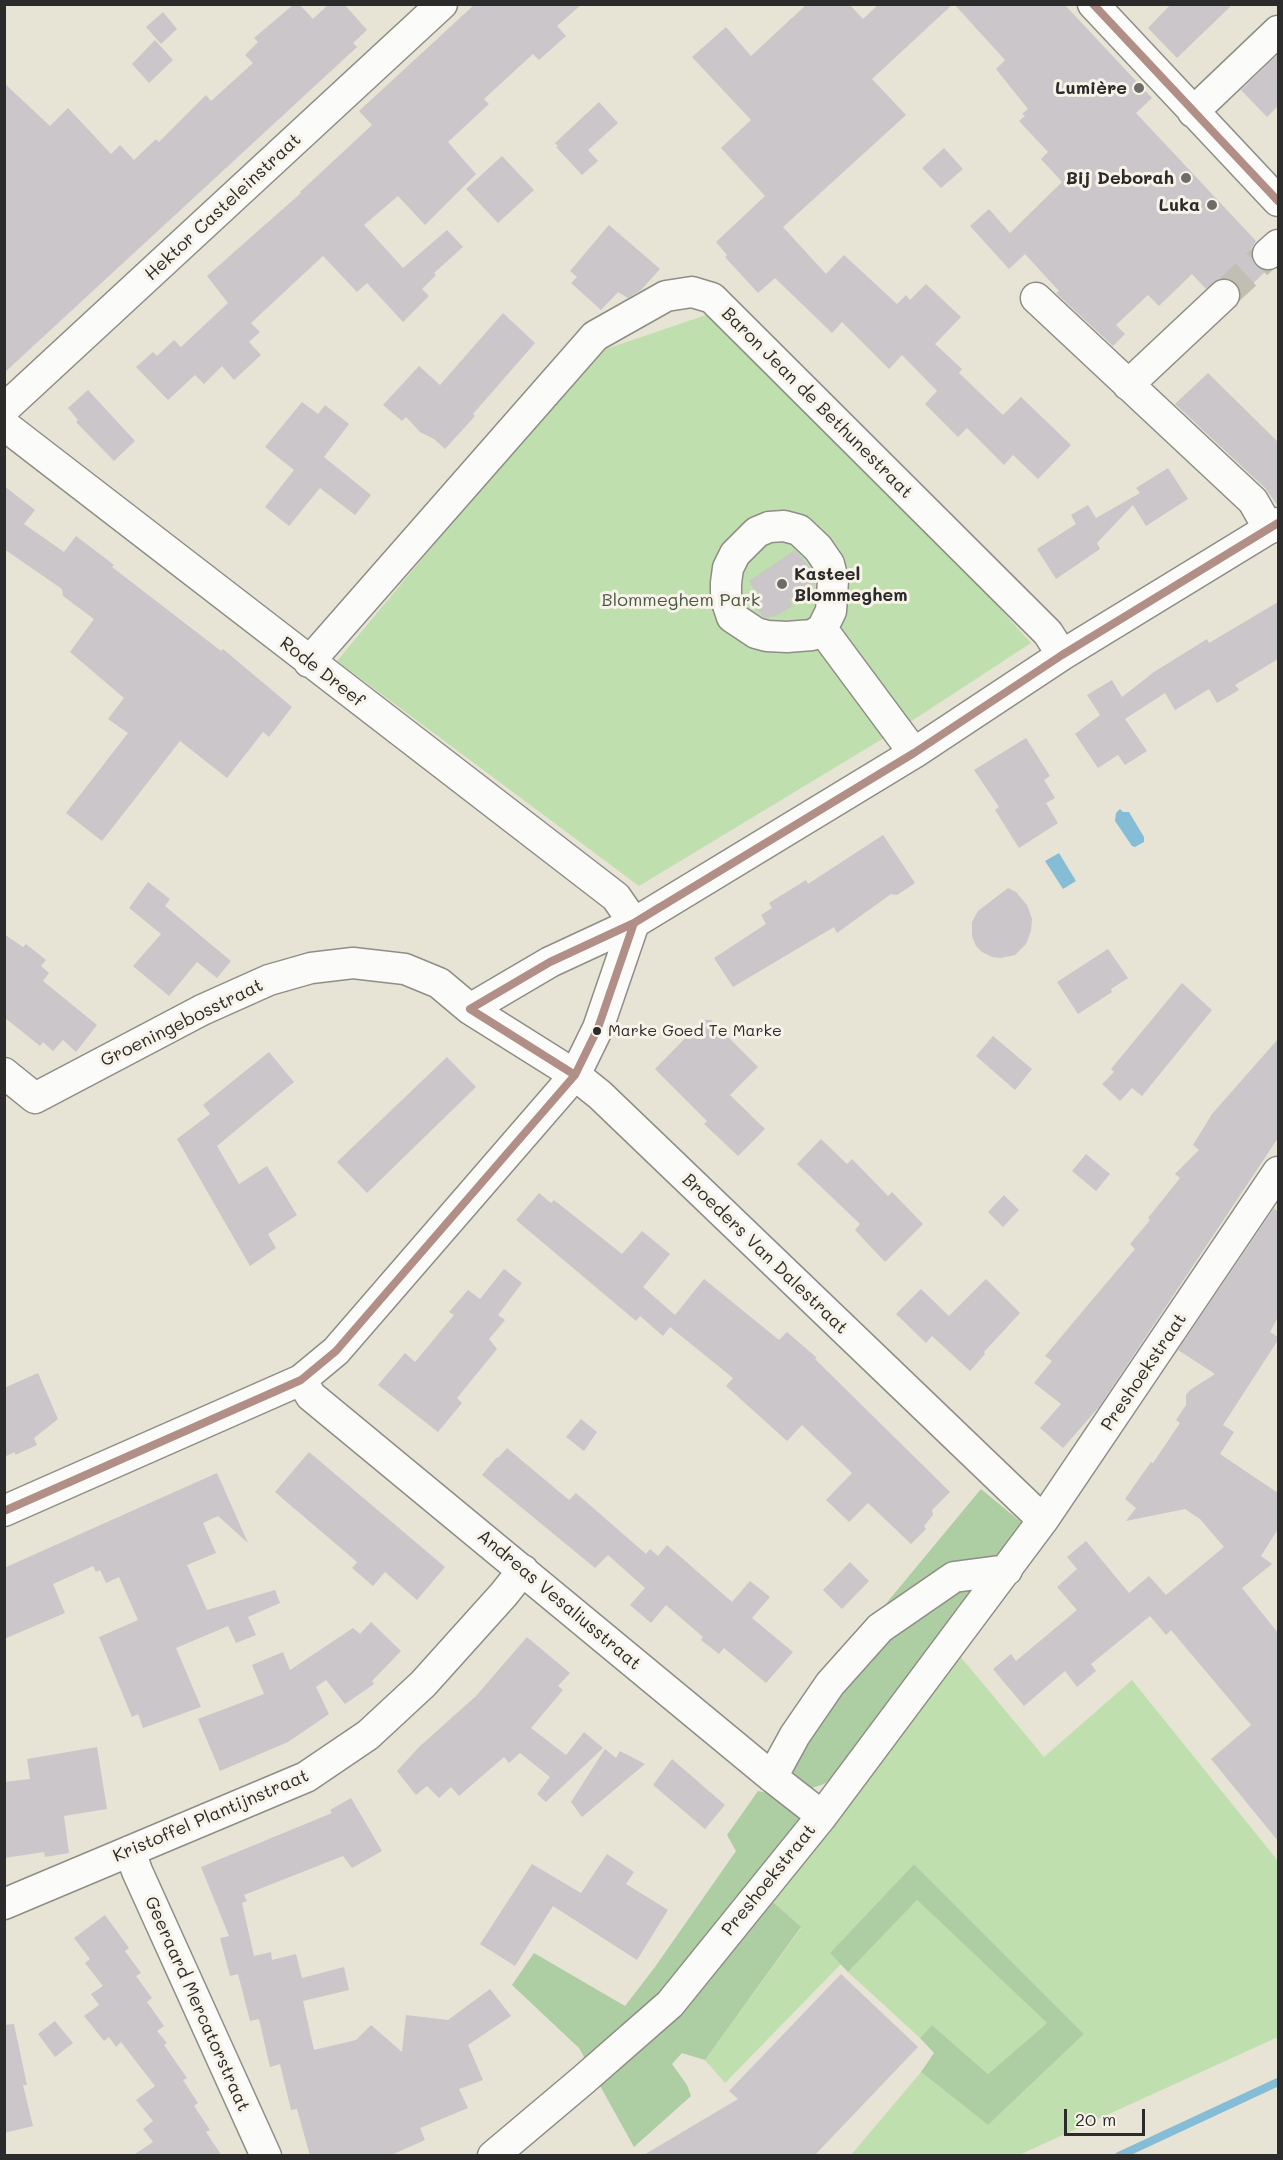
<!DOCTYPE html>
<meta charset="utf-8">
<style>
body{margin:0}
#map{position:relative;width:1283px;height:2160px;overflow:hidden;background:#e7e4d5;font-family:Mali,sans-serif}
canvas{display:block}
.frame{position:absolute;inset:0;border:6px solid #2b2b2b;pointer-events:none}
.scale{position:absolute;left:1064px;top:2109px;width:81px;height:27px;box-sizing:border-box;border:3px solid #2b2b2b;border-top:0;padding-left:8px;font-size:18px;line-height:21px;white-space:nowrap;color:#2b2b2b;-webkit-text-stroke:4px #f7f3e8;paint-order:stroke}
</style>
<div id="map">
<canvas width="1283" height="2160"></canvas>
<div class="frame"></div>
<div class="scale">20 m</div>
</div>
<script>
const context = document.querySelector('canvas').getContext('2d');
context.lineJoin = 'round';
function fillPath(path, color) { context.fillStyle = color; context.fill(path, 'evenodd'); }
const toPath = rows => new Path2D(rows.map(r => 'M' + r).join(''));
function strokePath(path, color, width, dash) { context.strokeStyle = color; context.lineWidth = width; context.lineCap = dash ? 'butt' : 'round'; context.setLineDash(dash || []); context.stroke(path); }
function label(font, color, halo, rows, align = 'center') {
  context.font = font + ' Mali,sans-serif'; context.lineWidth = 6; context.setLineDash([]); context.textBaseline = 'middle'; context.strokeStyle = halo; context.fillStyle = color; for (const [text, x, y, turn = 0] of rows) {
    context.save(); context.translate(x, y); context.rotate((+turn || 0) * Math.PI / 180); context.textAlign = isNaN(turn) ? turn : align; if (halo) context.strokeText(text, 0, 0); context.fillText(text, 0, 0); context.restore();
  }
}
const green = toPath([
 [706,315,909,508,1031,643,907,724,639,886,337,661,487,481,603,350],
 [960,1656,1044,1757,1132,1680,1278,1861,1278,2037,1019,2155,851,2155,921,2072,988,2125,1084,2034,914,1864,830,1953,841,1964,725,2083,705,2060,801,1928,772,1901],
 [917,1900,1047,2023,988,2074,932,2025,920,2038,848,1972]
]);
const forest = toPath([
 [981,1489,1022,1523,839,1773,824,1784,812,1788,802,1787,793,1778,789,1768,843,1663,889,1600],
 [758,1791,772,1794,797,1810,801,1821,755,1886,801,1927,705,2060,682,2053,672,2064,687,2085,691,2096,634,2147,579,2048,512,1985,534,1953,625,2006,655,1967,736,1851,727,1835],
 [914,1864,1084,2034,988,2125,921,2072,934,2053,920,2038,932,2025,988,2074,1047,2023,917,1900,848,1972,830,1953]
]);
const water = toPath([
 [1120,809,1123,812,1129,812,1144,837,1144,842,1135,847,1132,846,1115,821,1116,813],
 [1059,853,1076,881,1063,889,1045,861]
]);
const stream = toPath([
 [1119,2156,1278,2082]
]);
const building = toPath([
 [294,4,299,4,313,19,329,4,344,4,367,30,353,43,357,47,4,373,4,83,50,126,68,108,111,154,120,145,134,160,156,139,159,142,206,95,211,101,253,63,245,55,258,42,254,38],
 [475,4,582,4,557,26,566,36,539,60,533,54,484,99,489,104,448,142,476,174,425,225,398,196,364,225,403,268,447,230,463,247,434,273,436,275,422,289,429,296,403,322,367,283,357,292,323,256,251,323,260,332,249,342,261,355,234,380,222,366,204,384,195,375,168,400,136,367,153,352,157,356,174,340,181,347,228,303,207,276,301,193,300,192,372,125,359,111],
 [807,4,849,4,863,19,879,4,953,4,872,79,906,115,783,227,826,274,844,255,897,304,906,295,910,300,926,284,961,317,935,344,962,369,959,373,1003,415,1021,397,1071,445,1038,479,1013,455,1004,465,967,428,958,437,925,404,937,391,902,355,889,369,842,322,832,333,775,278,758,293,725,257,727,255,716,242,765,196,721,148,751,120,692,57,726,27,751,56],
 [954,4,1064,4,1152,98,1136,113,1256,241,1251,249,1251,258,1256,266,1266,271,1241,295,1237,284,1230,279,1220,278,1206,289,1192,274,1159,306,1148,295,1116,325,1125,334,1113,346,1056,293,1059,291,1025,254,1009,269,970,226,989,209,1010,233,1062,182,1041,159,1048,152,1019,121,1025,116,1022,114,1028,109,996,69,1005,60],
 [1171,4,1233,4,1177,58,1148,28],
 [163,12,177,29,161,44,146,27],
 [155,40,173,60,149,83,132,64],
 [1278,54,1278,106,1267,117,1241,90],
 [599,102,618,123,588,150,598,161,582,175,556,147,558,146,555,143],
 [944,148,963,169,941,188,922,168],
 [502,156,534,190,498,223,466,189],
 [609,225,660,269,641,290,628,298,618,292,601,310,571,283,577,277,570,271],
 [503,313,535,343,473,414,475,416,445,449,434,439,420,432,406,417,402,421,383,405,419,366,440,385],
 [1208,373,1278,442,1278,506,1265,488,1175,404],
 [88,390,135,441,114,461,76,422,78,420,68,408],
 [302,402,318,414,325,405,349,424,324,457,371,495,355,515,320,488,289,526,265,507,294,470,265,447],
 [1168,468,1188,499,1146,526,1133,505,1097,543,1100,549,1056,579,1037,549,1076,524,1071,515,1088,505,1096,518,1140,493,1136,488],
 [4,486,35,510,24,524,64,552,76,536,114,565,112,567,221,651,223,649,242,665,292,707,269,737,263,732,227,778,180,741,102,841,66,813,128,733,108,719,124,698,70,652,94,619,63,596,62,589,4,549],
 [795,550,813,571,816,583,789,600,793,606,773,617,772,616,768,618,763,617,753,602,759,597,749,581],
 [1278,602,1278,659,1235,685,1239,690,1217,703,1209,689,1175,710,1165,693,1125,719,1147,751,1125,765,1118,755,1098,768,1075,734,1100,715,1087,695,1112,680,1122,697,1154,672,1207,639,1209,643],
 [1026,738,1050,776,1044,780,1055,798,1046,803,1058,823,1019,848,995,810,999,807,974,770],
 [883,835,915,883,897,895,891,894,837,933,834,927,733,987,714,958,766,924,761,915,772,908,769,903,806,880,808,884],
 [148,882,170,899,165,906,231,961,217,978,197,962,169,996,133,966,161,934,129,908],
 [1008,888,1016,892,1027,905,1032,919,1031,931,1026,944,1015,955,1001,958,992,957,982,952,976,946,972,936,972,922,978,911],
 [4,934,23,947,26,944,46,960,41,966,49,973,43,981,97,1025,76,1052,63,1040,53,1051,43,1042,40,1046,4,1017],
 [1108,949,1128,978,1111,989,1112,992,1078,1014,1057,982],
 [1182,983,1212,1010,1142,1096,1132,1088,1120,1101,1102,1084,1114,1072,1111,1069],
 [703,1020,711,1020,758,1067,730,1095,765,1129,738,1156,704,1124,707,1121,655,1069],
 [993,1036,1032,1069,1015,1090,976,1056],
 [1278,1039,1278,1138,1099,1407,1063,1448,1040,1428,1061,1404,1034,1383,1052,1361,1045,1356,1135,1249,1130,1244,1150,1220,1148,1218,1180,1178,1175,1174,1199,1150,1193,1145,1212,1114],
 [269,1052,294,1082,217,1146,239,1184,267,1166,297,1215,268,1234,276,1248,250,1266,177,1139,210,1114,203,1105],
 [447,1057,476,1087,367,1193,337,1162],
 [821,1139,847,1164,852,1159,888,1196,892,1192,923,1224,885,1262,855,1230,860,1224,797,1164],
 [1086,1154,1110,1174,1096,1191,1072,1171],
 [539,1193,551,1203,554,1200,622,1254,642,1231,670,1254,643,1287,675,1315,704,1279,779,1340,787,1332,817,1358,815,1359,950,1492,932,1510,933,1515,924,1526,926,1529,911,1544,868,1503,849,1522,826,1500,852,1473,802,1425,787,1441,726,1386,733,1378,670,1327,663,1336,640,1316,636,1321,516,1220],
 [1004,1195,1019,1210,1003,1227,988,1212],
 [1274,1208,1278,1212,1278,1317,1270,1332,1278,1337,1278,1340,1223,1425,1234,1432,1220,1454,1278,1493,1278,1529,1261,1556,1272,1564,1242,1588,1278,1633,1278,1841,1211,1759,1251,1725,1171,1630,1166,1635,1150,1616,1091,1664,1096,1671,1077,1687,1065,1671,1024,1706,993,1669,1011,1654,1016,1661,1077,1610,1057,1587,1077,1569,1067,1557,1086,1541,1129,1593,1149,1576,1166,1595,1224,1547,1200,1519,1185,1509,1126,1521,1136,1508,1125,1499,1141,1476,1151,1462,1153,1463,1180,1423,1176,1420,1186,1405,1186,1395,1190,1390,1215,1374,1178,1350],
 [504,1269,522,1283,498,1315,505,1320,489,1339,497,1349,457,1398,462,1403,438,1432,378,1385,405,1353,415,1362,454,1315,449,1312,468,1290,480,1299],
 [986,1279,1020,1313,984,1352,985,1354,970,1371,932,1336,926,1343,896,1314,921,1289,949,1316],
 [38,1373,58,1419,34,1438,37,1445,15,1455,15,1452,4,1457,4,1388],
 [581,1419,597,1432,584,1451,566,1437],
 [507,1448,569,1500,576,1493,646,1554,650,1549,658,1556,667,1545,732,1602,750,1581,770,1597,752,1618,793,1652,766,1683,724,1648,719,1654,701,1640,703,1637,666,1605,651,1623,630,1605,645,1588,608,1555,595,1568,482,1475,497,1457,498,1458],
 [309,1452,445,1567,417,1600,385,1572,373,1586,352,1568,357,1562,275,1492],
 [217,1473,248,1543,218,1516,203,1523,216,1553,187,1565,207,1610,275,1590,280,1603,248,1617,256,1635,236,1643,228,1626,176,1648,201,1707,143,1728,138,1714,132,1717,99,1637,138,1620,119,1577,106,1583,100,1570,96,1572,93,1566,53,1584,65,1613,4,1639,4,1568],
 [850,1562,869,1581,842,1609,823,1590],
 [371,1622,401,1651,372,1681,374,1684,345,1704,326,1680,316,1687,329,1714,288,1742,220,1771,198,1719,264,1694,252,1665,283,1652,290,1670,353,1628,360,1634],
 [527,1637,570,1673,558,1686,563,1690,531,1728,566,1755,584,1732,603,1748,546,1802,537,1794,550,1777,520,1753,509,1763,504,1757,459,1796,451,1787,439,1798,427,1786,416,1795,397,1771,419,1747,476,1696],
 [97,1747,107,1809,64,1816,69,1853,45,1857,44,1852,4,1858,4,1782,30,1779,27,1759],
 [605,1749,616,1758,620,1751,645,1764,582,1817,571,1802],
 [672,1759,725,1805,705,1829,653,1785],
 [351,1798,382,1851,352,1868,343,1856,244,1895,247,1901,242,1903,254,1956,271,1952,272,1960,296,1954,302,1978,344,1967,349,1990,303,2001,314,2050,356,2040,371,2025,402,2052,406,2015,448,2020,490,1989,511,2016,468,2045,483,2080,459,2089,468,2108,420,2128,425,2140,389,2156,310,2156,297,2109,291,2110,280,2064,270,2067,259,2019,250,2021,238,1974,230,1976,220,1938,229,1936,201,1867,332,1813,330,1810],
 [607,1854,634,1872,626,1884,668,1910,637,1960,553,1906,515,1966,480,1944,532,1864,581,1893],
 [105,1915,129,1948,125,1951,141,1973,136,1976,152,1998,147,2002,164,2026,157,2031,167,2043,164,2045,187,2078,183,2080,198,2103,194,2106,210,2130,206,2132,222,2156,132,2156,153,2142,143,2129,153,2121,136,2100,155,2086,121,2042,116,2047,109,2037,104,2041,84,2016,99,2005,91,1994,103,1986,85,1963,90,1959,74,1938],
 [841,1974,918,2047,814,2156,642,2156,738,2099,729,2091],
 [55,2021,73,2043,55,2057,38,2034],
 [14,2024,27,2085,23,2085,33,2126,4,2133,4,2025]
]);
const minorTunnel = toPath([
 [1224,295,1268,254]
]);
const minor = toPath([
 [1093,4,1278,201],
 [1193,112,1278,31],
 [1268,254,1278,245],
 [1036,298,1253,501,1269,529],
 [1128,385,1224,295],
 [4,409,442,4],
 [4,425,616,897,634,923],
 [822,629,812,635,787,637,767,636,756,633,732,617,726,599,726,583,728,568,735,554,757,532,769,527,784,526,799,530,818,548,829,564,833,580,831,611,822,629,914,753],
 [309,662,595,336,666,296,692,292,712,298,1048,633,1062,655],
 [470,1009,550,962,634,923,914,753,1062,655,1278,523],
 [4,1073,35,1098,202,1010,269,980,311,968,353,963,405,969,439,983,470,1009,575,1075,600,1095,1043,1520],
 [301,1380,311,1396,772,1777,822,1816],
 [4,1511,301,1380,336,1351,575,1075,598,1028,634,923],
 [772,1777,795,1735,830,1684,880,1628,954,1577,1007,1570],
 [130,1851,137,1871,266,2156],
 [4,1904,306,1777,368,1735,423,1684,504,1594,523,1570],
 [493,2156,582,2081,670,2004,822,1816,1043,1520,1278,1172]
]);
const bus1 = toPath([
 [1093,4,1278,201],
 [470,1009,550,962,634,923,660,907],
 [470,1009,575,1075],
 [4,1511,301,1380,336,1351,575,1075,598,1028,634,923,914,753,1062,655,1278,523]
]);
const markers = [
 [1139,88,6,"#6d6c66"],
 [1186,178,6,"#6d6c66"],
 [1212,205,6,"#6d6c66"],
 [782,584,6,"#6d6c66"],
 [597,1031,5,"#2b2b2b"]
];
const busNames = [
 ["Marke Goed Te Marke",608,1031]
];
const poiNames = [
 ["Lumière",1127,88],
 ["Bij Deborah",1174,178],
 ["Luka",1200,205],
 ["Kasteel",794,574,"left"],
 ["Blommeghem",794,595,"left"]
];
const streetNames = [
 ["Hektor Casteleinstraat",223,207,-43],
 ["Baron Jean de Bethunestraat",817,403,45],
 ["Rode Dreef",322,672,38],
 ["Groeningebosstraat",182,1023,-26],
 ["Broeders Van Dalestraat",765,1254,44],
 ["Preshoekstraat",1144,1372,-56],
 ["Andreas Vesaliusstraat",559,1600,40],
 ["Kristoffel Plantijnstraat",211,1816,-23],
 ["Preshoekstraat",769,1880,-51],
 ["Geeraard Mercatorstraat",197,2004,66]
];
const parkNames = [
 ["Blommeghem Park",681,600]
];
fillPath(green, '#bfdfae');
fillPath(forest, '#adcda3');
fillPath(water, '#86bdd6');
strokePath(stream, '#86bdd6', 8);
fillPath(building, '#cac6c9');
strokePath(minorTunnel, '#c1bfb3', 30, [30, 15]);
strokePath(minor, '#8e8d86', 33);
strokePath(minor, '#fbfbf9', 30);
strokePath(bus1, '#b18f87', 8);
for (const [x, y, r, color] of markers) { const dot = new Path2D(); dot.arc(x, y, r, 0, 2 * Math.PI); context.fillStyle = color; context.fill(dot); strokePath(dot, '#f7f3e8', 2); }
label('16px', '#2b2b2b', '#f7f3e8', busNames, 'left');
label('bold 18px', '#2b2b2b', '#f7f3e8', poiNames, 'right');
label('18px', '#2b2b2b', '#f7f3e8', streetNames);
label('18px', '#485744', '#f7f3e8', parkNames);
</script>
